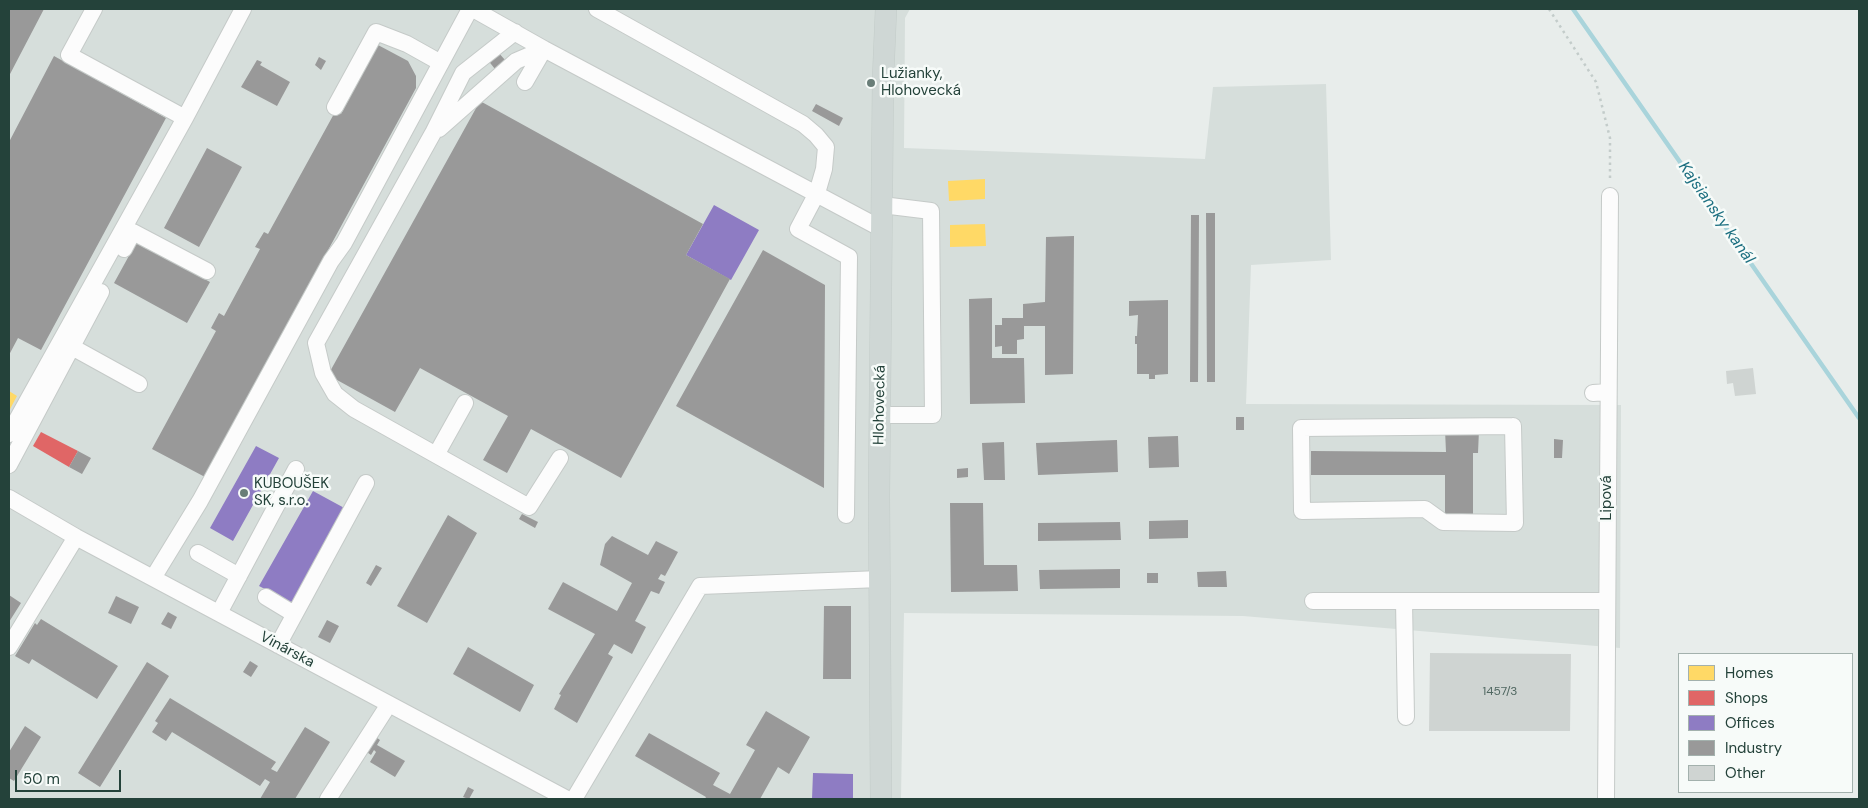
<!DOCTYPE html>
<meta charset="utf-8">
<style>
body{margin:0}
#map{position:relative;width:1868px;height:808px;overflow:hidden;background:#e8edeb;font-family:"DM Sans",sans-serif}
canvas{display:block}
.frame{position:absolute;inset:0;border:10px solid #24423a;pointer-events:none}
.legend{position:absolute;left:1678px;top:653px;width:175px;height:140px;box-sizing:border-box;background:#f7fbf9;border:1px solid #a3b1ad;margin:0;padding:6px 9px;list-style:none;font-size:15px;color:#24423a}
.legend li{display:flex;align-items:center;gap:10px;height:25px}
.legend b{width:25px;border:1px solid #a3b1ad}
.scale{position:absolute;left:15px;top:770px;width:106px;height:22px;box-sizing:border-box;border:2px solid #24423a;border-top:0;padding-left:6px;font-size:15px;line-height:18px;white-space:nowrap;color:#24423a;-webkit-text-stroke:4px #f7fbf9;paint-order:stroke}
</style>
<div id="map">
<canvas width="1868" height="808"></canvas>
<div class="frame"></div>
<ul class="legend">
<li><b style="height:14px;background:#ffd966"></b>Homes</li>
<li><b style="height:14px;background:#e06666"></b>Shops</li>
<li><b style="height:14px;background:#8e7cc3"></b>Offices</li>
<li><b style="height:14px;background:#999"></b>Industry</li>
<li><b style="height:14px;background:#cfd4d2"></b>Other</li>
</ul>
<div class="scale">50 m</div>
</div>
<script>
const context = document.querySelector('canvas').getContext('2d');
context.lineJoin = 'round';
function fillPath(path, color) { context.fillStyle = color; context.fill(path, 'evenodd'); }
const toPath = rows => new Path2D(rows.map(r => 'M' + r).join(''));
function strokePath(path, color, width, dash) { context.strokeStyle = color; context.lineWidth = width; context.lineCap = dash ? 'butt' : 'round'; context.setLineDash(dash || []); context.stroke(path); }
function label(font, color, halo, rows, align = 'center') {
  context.font = font + ' "DM Sans",sans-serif'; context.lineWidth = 5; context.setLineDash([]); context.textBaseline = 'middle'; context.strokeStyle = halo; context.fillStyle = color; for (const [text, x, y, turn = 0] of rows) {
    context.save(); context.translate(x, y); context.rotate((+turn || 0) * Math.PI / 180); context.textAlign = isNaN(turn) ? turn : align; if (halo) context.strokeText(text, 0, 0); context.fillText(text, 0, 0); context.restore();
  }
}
const built = toPath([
 [9,9,910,9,905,18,904,148,1205,159,1213,87,1326,84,1331,260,1251,265,1246,404,1621,405,1620,648,1243,616,904,613,901,799,9,799]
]);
const homes = toPath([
 [985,179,985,199,949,201,948,181],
 [985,224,986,246,950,247,950,225],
 [9,391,17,396,9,411]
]);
const shops = toPath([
 [41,432,78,451,69,467,33,446]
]);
const offices = toPath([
 [714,205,759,230,731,280,686,255],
 [256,446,279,458,233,541,210,528],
 [313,491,348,510,296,605,259,586],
 [813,773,853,774,853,799,812,799]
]);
const industry = toPath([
 [9,9,44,9,9,76],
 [378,45,408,61,416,76,416,88,205,477,152,449,216,331,211,328,219,313,224,316,260,249,255,247,264,232,268,234,335,112,341,114],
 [497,51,505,60,495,69,487,59],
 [54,56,166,118,41,350,18,338,9,355,9,142],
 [319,57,326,61,321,70,315,65],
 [257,60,262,62,260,65,290,82,277,106,241,87],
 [480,101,703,224,686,255,730,279,621,478,531,429,507,473,483,460,508,416,420,368,395,412,328,375],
 [816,104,843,118,839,126,812,111],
 [207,148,242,167,199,247,164,228],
 [1206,213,1215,213,1215,382,1207,382],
 [1191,215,1199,215,1198,382,1190,382],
 [1074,236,1073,374,1045,375,1045,326,1024,326,1024,339,1017,340,1017,354,1002,354,1002,346,995,347,995,325,1002,325,1002,318,1023,318,1023,304,1045,302,1046,237],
 [136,243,210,282,187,323,114,283],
 [763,250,825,285,824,488,676,406],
 [992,298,992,358,1024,358,1025,403,970,404,969,299],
 [1168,300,1168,374,1155,375,1155,379,1149,379,1149,374,1137,374,1137,344,1135,344,1135,336,1137,336,1138,315,1129,316,1129,301],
 [1236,417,1244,417,1244,430,1236,430],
 [1445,430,1479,430,1478,453,1473,453,1473,514,1445,514,1445,475,1311,475,1311,451,1446,452],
 [1178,436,1179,467,1149,468,1148,437],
 [1554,439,1563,440,1562,458,1554,458],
 [1117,440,1118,472,1038,475,1036,443],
 [1004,442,1005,480,984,480,982,443],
 [78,451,91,458,82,474,69,467],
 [968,468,968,477,957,478,957,469],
 [950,503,983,503,984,565,1017,565,1018,591,951,592],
 [522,514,538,522,535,528,519,519],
 [448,515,477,533,427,623,397,606],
 [1188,520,1188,538,1149,539,1149,521],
 [1120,522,1121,540,1038,541,1038,523],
 [612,536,648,555,656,541,678,552,665,576,661,574,658,579,665,582,659,594,651,591,635,621,646,627,632,654,614,644,608,654,613,657,577,723,554,709,561,695,559,694,595,634,548,609,563,582,617,611,632,583,600,565,605,544],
 [376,565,382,568,371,586,366,583],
 [1120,569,1120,588,1040,589,1039,570],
 [1226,571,1227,587,1198,587,1197,572],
 [1147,573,1158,573,1158,583,1147,583],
 [9,595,21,603,9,622],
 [116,596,139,607,131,624,108,613],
 [824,606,851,606,851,679,823,679],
 [168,612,177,617,171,629,161,624],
 [41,619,118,666,97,699,32,659,29,664,15,656,35,623,37,625],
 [327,620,339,626,330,643,318,637],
 [468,647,534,685,520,712,453,674],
 [250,661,258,666,251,677,243,672],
 [147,662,169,676,100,787,78,773],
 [170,698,276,762,271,769,277,772,305,727,330,742,295,799,260,799,270,782,265,779,260,786,172,732,166,741,152,732,158,723,155,721],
 [766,711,810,737,789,774,778,767,760,799,705,799,706,797,635,756,649,733,720,773,713,785,730,794,755,750,746,745],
 [25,726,41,737,14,781,9,778,9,752],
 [373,735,380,740,377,745,405,761,395,777,370,762,376,752,374,750,371,755,364,750],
 [468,787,474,790,469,799,463,797]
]);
const stream = toPath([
 [1573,9,1859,418]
]);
const building = toPath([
 [1753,368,1756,394,1735,396,1733,383,1727,384,1726,371],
 [1430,653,1571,654,1570,731,1429,731]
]);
const path = toPath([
 [1549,9,1596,82,1610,138,1610,182]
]);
const minor = toPath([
 [94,9,69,55,185,118],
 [473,9,544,49,882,229],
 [597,9,803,124,816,135,826,147,824,169,817,193,798,229,849,257,846,515],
 [515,32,463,73,433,133,316,343,323,373,335,394,354,409,529,507,560,458],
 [525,82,544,49],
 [335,107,376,32,407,44,441,63],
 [439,129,516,61,544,49],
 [124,249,133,232,207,271],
 [72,347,139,384],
 [1593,393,1608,392],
 [880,415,933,415,931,211,882,205],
 [1513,426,1515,523,1443,522,1425,509,1302,511,1301,428,1513,426],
 [9,434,185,118,243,9],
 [436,455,465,403],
 [9,465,101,292],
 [9,498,76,537,567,799],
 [198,553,239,576],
 [153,578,200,501,331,261,344,243,470,9],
 [266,597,294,614],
 [1313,601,1607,601],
 [1404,601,1406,717],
 [219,613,296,469],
 [278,645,366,483],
 [9,647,76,537],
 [328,799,389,704],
 [574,799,700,586,880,579],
 [1606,799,1610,196]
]);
const major = toPath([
 [881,799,879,496,883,79,886,9]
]);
const markers = [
 [871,83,5,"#697e78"],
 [244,493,5,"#697e78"]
];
const numberNames = [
 ["1457/3",1500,692]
];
const poiNames = [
 ["Lužianky,",881,74],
 ["Hlohovecká",881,91],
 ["KUBOUŠEK",254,484],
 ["SK, s.r.o.",254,501]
];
const streetNames = [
 ["Hlohovecká",880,405,-89],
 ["Lipová",1607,498,-90],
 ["Vinárska",287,650,28]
];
const waterNames = [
 ["Kajsiansky kanál",1716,213,55]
];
fillPath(built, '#d6dedb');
fillPath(homes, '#ffd966');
fillPath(shops, '#e06666');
fillPath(offices, '#8e7cc3');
fillPath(industry, '#999');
strokePath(stream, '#a9d4db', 4.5);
fillPath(building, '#cfd4d2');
strokePath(minor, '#c5cac8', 18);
strokePath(major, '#c3ccc9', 22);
strokePath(path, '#c3ccca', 2.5, [2.5, 4]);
strokePath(minor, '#fcfcfc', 16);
strokePath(major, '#cfd7d5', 21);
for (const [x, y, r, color] of markers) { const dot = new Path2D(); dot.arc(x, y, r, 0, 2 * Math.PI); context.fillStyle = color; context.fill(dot); strokePath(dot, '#f7fbf9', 2); }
label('12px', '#506761', null, numberNames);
label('15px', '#24423a', '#f7fbf9', poiNames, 'left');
label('15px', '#24423a', '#f7fbf9', streetNames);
label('italic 16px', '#1c6f80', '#f7fbf9', waterNames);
</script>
